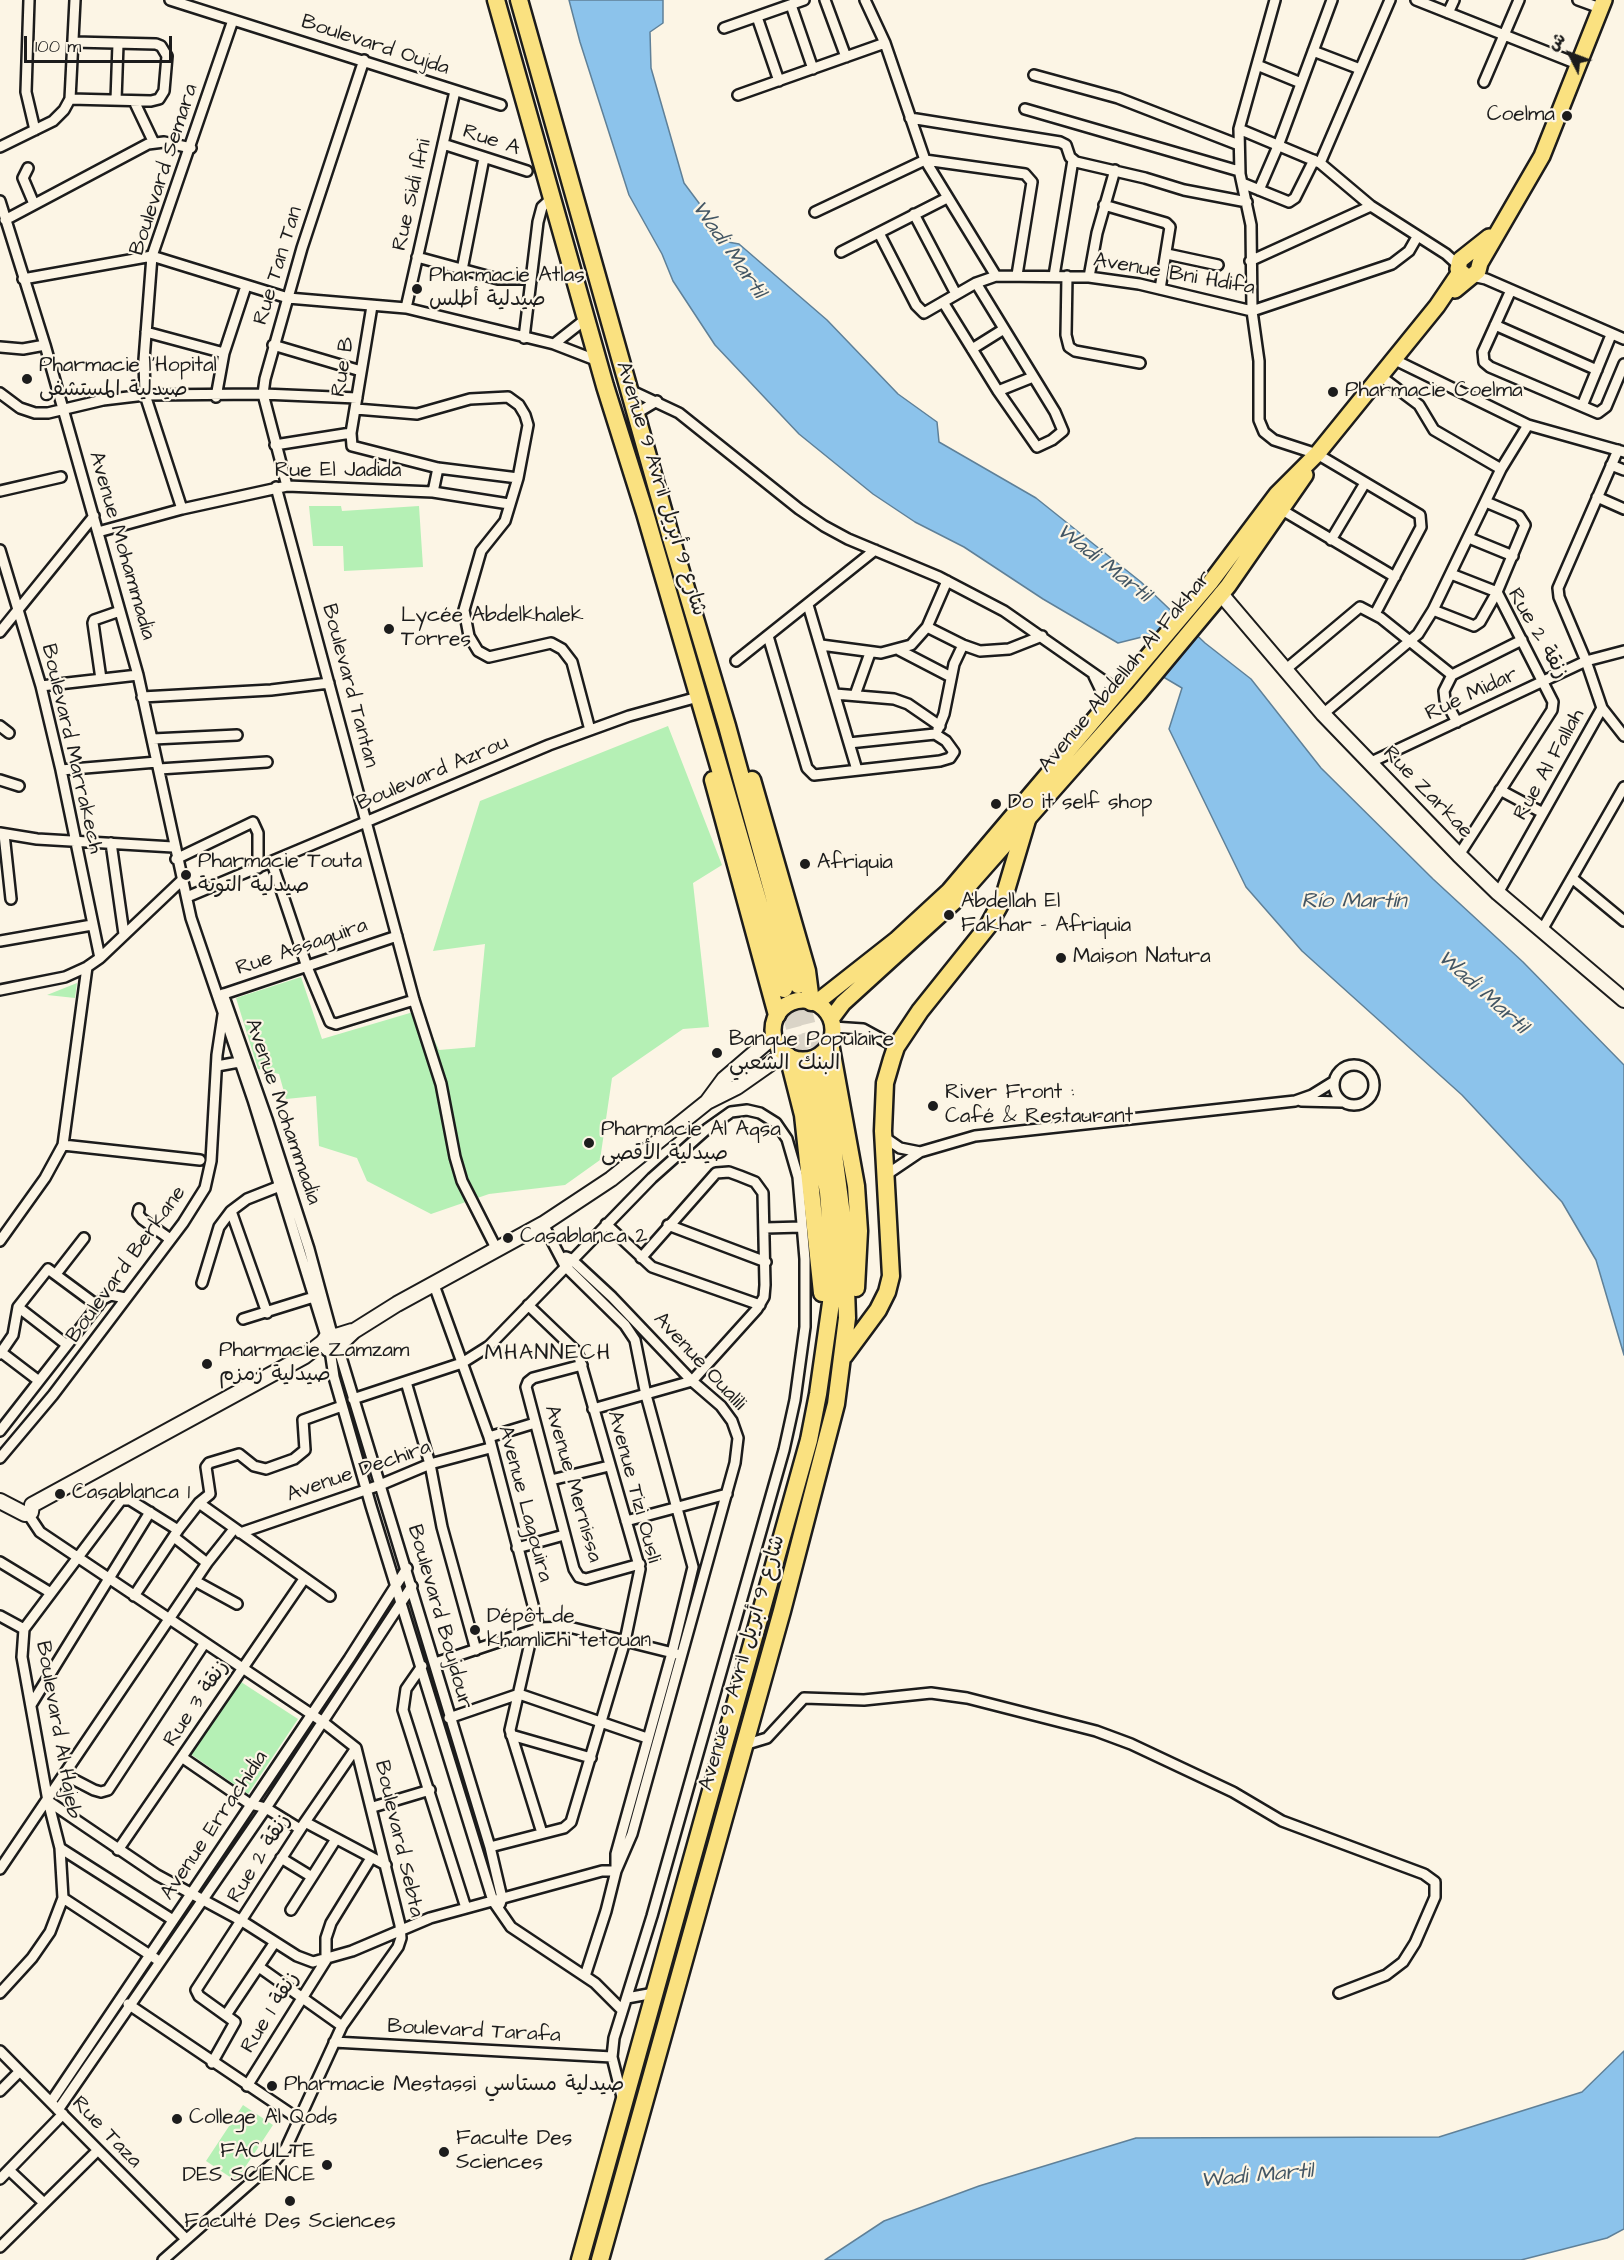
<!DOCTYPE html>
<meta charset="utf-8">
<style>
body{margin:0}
#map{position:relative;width:1624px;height:2260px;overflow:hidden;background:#fcf5e5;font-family:"Architects Daughter","Playpen Sans Arabic",sans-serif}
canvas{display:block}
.north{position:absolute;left:1540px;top:24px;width:60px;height:60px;-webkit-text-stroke:4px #fcf5e5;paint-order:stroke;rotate:312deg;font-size:16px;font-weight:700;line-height:24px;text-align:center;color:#1c1c1c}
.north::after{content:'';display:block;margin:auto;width:21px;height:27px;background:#1c1c1c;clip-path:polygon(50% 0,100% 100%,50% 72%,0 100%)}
.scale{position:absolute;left:24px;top:36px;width:148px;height:27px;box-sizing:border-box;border:3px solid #1c1c1c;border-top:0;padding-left:8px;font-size:18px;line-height:21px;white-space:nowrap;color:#1c1c1c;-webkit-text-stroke:4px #fcf5e5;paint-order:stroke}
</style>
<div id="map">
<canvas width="1624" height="2260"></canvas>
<div class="north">ش</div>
<div class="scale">100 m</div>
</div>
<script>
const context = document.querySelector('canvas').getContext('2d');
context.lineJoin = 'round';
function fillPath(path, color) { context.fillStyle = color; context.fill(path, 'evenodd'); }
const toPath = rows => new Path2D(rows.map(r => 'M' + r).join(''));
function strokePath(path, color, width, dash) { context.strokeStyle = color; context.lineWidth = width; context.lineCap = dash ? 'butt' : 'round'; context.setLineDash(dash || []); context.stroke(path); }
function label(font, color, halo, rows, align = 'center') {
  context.font = font + ' "Architects Daughter","Playpen Sans Arabic",sans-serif'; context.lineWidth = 4.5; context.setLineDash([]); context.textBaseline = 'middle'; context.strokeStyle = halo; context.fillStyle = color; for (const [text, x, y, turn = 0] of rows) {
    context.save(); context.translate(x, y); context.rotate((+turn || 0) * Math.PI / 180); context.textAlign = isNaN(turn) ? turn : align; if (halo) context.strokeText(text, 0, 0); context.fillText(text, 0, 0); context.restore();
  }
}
const green = toPath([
 [309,506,341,506,342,511,419,506,423,567,344,571,343,546,313,546],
 [668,726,722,865,693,883,709,1027,683,1029,612,1078,600,1160,565,1185,489,1194,431,1214,367,1181,357,1158,319,1146,316,1096,286,1099,279,1074,258,1069,236,998,301,977,322,1039,420,1010,439,1050,475,1047,485,944,433,951,480,801],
 [77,983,75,998,47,995],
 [238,1680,298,1719,248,1794,189,1753],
 [243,2105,273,2125,236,2181,206,2161]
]);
const water = toPath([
 [569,0,663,0,663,23,650,32,651,68,684,183,728,242,739,244,827,320,898,394,937,422,939,442,1036,498,1141,582,1205,643,1251,679,1321,768,1433,879,1523,962,1624,1065,1624,1355,1596,1260,1562,1202,1462,1095,1302,951,1246,887,1169,729,1182,688,1160,675,1142,637,1118,643,1043,599,964,547,915,522,873,494,799,434,715,345,673,281,662,254,629,195,580,42,569,0],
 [1624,2051,1624,2229,1607,2238,1521,2260,825,2260,884,2221,979,2186,1136,2138,1439,2137,1582,2092,1624,2051]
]);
const highwayTunnel = toPath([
 [798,985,818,1068],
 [784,989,805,1071]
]);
const street = toPath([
 [29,0,26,92,35,130],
 [170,0,501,105],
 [825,0,846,57],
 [865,0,885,43,925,160,996,276,1089,277,1139,284,1252,311,1392,264,1409,251,1417,237],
 [1275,0,1239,129,1240,174,1251,225,1252,311,1259,361,1259,420,1264,432,1274,440,1317,454,1420,515,1421,527,1375,614],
 [1416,0,1580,65],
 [1578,0,1600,8],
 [791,5,813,69],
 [1448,13,1454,0],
 [757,17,779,81],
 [724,28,804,0],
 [1313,51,1360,69],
 [1257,65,1301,83],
 [1034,75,1118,98,1239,145],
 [1484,82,1519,0],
 [738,95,885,43],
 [70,99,151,101,159,99,164,91,167,56,161,46,156,44,74,42],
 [116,100,118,44],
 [134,101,154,143],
 [1025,109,1239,171],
 [910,118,1060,142,1066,145,1070,157,1076,162,1145,178,1184,190,1247,202],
 [1239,129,1320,163,1371,206,1446,254,1458,265],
 [443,144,527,171],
 [0,147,53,121,64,110,70,99,75,0],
 [1320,163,1390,0],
 [28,168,23,178,34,204],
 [1242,183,1289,202,1295,198,1314,160],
 [1259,190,1278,146,1332,0],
 [0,201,45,345,138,675,191,918,253,1100,326,1336],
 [1104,205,1166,223,1170,227,1160,289],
 [815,212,925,160,1025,174,1032,182,1017,275],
 [914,214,956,294],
 [5,220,148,144,164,142,191,148],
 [879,233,916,305,924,313,976,283,996,276],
 [841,252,947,198],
 [1167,254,1218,265],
 [417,257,498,279,531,279],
 [1250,261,1371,206],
 [462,270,484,158],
 [1054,276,1073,160],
 [1067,276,1066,335,1069,347,1075,351,1140,363],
 [1472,276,1486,279,1624,339],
 [1089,277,1097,233,1115,170],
 [23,279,152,256,288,298,406,308,554,344,598,361],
 [1511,290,1483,352,1484,362,1490,367,1598,413,1606,407,1624,364],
 [943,302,998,391,1037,447,1052,440,1063,431,1055,412,976,283],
 [372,306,351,433,352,446,438,468,518,478],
 [406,308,455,91],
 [1495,325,1597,370],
 [146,332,224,353],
 [524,338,538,222,542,207,553,197],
 [554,344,587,318],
 [273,345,361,371],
 [0,347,23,349,45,345],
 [972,349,1004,329],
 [1393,359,1528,425,1624,452],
 [1379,375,1419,405,1434,430,1501,469],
 [630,390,679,413,799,509,824,526,848,539,939,577,1004,611,1117,690],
 [998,391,1033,377],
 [0,393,20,408,35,413,48,413,103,400,145,395,263,394,357,398],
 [216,397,224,353,246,286],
 [1582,406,1611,335],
 [356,409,417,414,470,399,508,397,519,405,525,415,528,425,518,478,505,521,481,551,464,610,469,636,478,651,489,657,551,643,562,649,572,662,590,730],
 [637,413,657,401],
 [275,445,351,433],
 [1611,465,1624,470],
 [287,486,263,394,265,379,302,248,364,60],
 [276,487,414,1000,441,1084,455,1157,462,1181,497,1250],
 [0,491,61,477],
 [433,492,438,468],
 [1597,497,1624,509],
 [182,509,145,395,144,360,152,256,233,20],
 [1282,510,1395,577],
 [98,532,182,509,287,486,433,492,509,504],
 [1469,538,1513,556],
 [1331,540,1365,483],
 [0,550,41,686,61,770,100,958],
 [1451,574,1497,592,1553,702,1552,710,1459,855],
 [808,605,857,770],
 [1433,610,1474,626,1480,622,1497,592,1525,525,1519,516,1486,502],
 [927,627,963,645,980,651,1009,649,1042,636],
 [0,632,94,516],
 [768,636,807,768,814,775,940,761,950,758,954,752,946,741,935,734,849,743],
 [821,645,881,653,911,645,927,627,947,581],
 [899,650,951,677],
 [736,661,875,550],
 [1285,670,1360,607,1381,618,1452,675],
 [1094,676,1107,703],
 [101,679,93,623,94,620,120,611],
 [41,686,138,675],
 [835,694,894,699,908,704,940,726],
 [855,695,870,653],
 [142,697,271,690,329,683],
 [1602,708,1624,736],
 [1323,714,1418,634,1433,610,1501,469,1528,425],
 [1457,722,1445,700,1444,691,1452,675,1522,640],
 [0,726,9,733],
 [938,729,944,714,954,664,963,645],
 [153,739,237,735],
 [1369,763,1586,661,1624,651],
 [159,769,267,762],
 [61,770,157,762],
 [0,780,19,786],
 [1500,790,1543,813],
 [0,833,37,839,173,847],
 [4,834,11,899],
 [111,843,124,934],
 [176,859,253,822,258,833,258,868],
 [272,863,307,967,330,1022,336,1024,414,1000],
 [1572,878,1624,921],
 [1498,893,1602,708,1586,661,1559,597,1558,588,1618,450],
 [187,897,549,745,629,716,698,697],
 [1542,930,1624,787],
 [0,941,92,925],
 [0,990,65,977,87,967,100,958,181,881],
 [223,994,267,1119,309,1249,332,1334],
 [218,996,397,936],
 [833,1027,863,1029,896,1047],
 '1334 1085a20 20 0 1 1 40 0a20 20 0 1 1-40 0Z',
 [217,1066,239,1062],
 [1301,1101,1342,1102],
 [884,1137,900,1148,920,1152],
 [63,1145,200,1160],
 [886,1175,920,1152,975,1136,1295,1101,1312,1095,1333,1082],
 [139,1209,138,1214,142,1219,170,1239],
 [231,1211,267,1313],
 [543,1224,565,1266,625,1325,635,1340,646,1395,693,1567,672,1653,616,1854,616,1871,606,1911,585,1976],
 [606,1224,652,1267,760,1305],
 [668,1225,766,1262],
 [765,1228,802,1227],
 [0,1241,45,1178,63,1145,87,967],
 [566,1257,571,1259,612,1297,692,1381,721,1406,732,1421,738,1438,735,1463,632,1834,616,1871],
 [56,1274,84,1238],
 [202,1283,219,1227,231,1211,247,1199,285,1184],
 [434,1285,489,1437,539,1628,569,1627,677,1654],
 [18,1307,67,1345],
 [243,1319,317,1296],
 [338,1347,490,1847,502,1898,500,1904],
 [330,1350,334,1377,371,1506,493,1901,511,1927,595,1983,622,2010],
 [1,1352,39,1381],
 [0,1354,13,1335,18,1307,48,1269,98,1306],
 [582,1365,533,1378,528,1382,526,1387,574,1569,579,1577,586,1579,640,1564],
 [406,1382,430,1464,442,1527,476,1650],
 [353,1399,462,1363,489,1346,652,1178,707,1129,731,1112,747,1110,760,1113,776,1123,787,1139,798,1177,805,1259,805,1327,795,1400,784,1450,652,1916,614,2038,612,2057,622,2097],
 [593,1409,692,1381,757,1309,764,1297,765,1285,763,1193,755,1182,740,1176,729,1172,716,1173,641,1258],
 [0,1431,103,1299,111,1295,125,1298],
 [489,1437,535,1423],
 [0,1458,53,1395,183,1223,205,1188,211,1161,217,1055,223,1015,229,1013],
 [551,1480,609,1466],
 [199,1503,330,1596],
 [28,1514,40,1532,323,1722,356,1748,400,1925,401,1938,398,1947,342,2026,286,2148,274,2162,163,2260],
 [626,1521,727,1494],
 [240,1533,380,1485,430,1464,490,1448],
 [174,1537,207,1563],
 [517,1548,564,1535],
 [0,1562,51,1593],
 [195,1581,237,1604],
 [134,1596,178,1530,199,1503,210,1494,206,1467,209,1463,239,1454,254,1466,266,1469,294,1459,305,1450,303,1420,342,1406],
 [0,1616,24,1629],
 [533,1630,510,1730,542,1833],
 [435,1663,537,1629],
 [422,1666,406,1689,403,1710,466,1908],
 [31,1705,150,1512],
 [449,1718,519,1694,647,1738],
 [511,1735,591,1758],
 [744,1745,767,1738,804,1698,864,1700,931,1693,967,1698,1096,1731,1131,1744,1233,1792,1282,1821,1424,1874,1435,1882,1435,1897,1415,1943,1403,1962,1386,1975,1339,1993],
 [183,1758,250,1804,266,1808,300,1829],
 [65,1775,94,1790,101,1792,108,1790,204,1644],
 [48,1801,157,1875,242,1921,297,1956,313,1962,352,1951,430,1918,602,1871,616,1871],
 [373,1807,430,1790],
 [305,1822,386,1865],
 [490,1847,564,1828,571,1822,625,1641,640,1569,579,1357,576,1351,528,1305],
 [60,1848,173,1920],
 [118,1850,304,1579],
 [281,1858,312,1877,336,1839],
 [0,1869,207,1563,234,1529],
 [63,1898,156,1959],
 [291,1910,312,1877],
 [259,1967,342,2026],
 [0,1993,32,1958,50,1932,63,1898,60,1848,48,1801,22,1657,24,1629,121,1500,130,1500,178,1530],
 [627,1998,654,1993],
 [128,2004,300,2120],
 [226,2015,275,1942],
 [334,2042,612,2057],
 [0,2051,186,2239],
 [212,2063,235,2022,199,1996,196,1990,305,1822,356,1748],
 [247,2086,326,1960,326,1938,331,1923,371,1858],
 [0,2091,19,2072],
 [51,2102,349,1659,407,1568],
 [58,2110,266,1808,412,1586],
 [9,2170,44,2203],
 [0,2179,63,2114],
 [0,2247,97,2151]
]);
const secondary = toPath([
 [1221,594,1323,714,1459,855,1498,893,1624,1000],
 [707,1102,724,1079,774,1036],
 [323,1342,328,1349,336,1348,354,1331,397,1304,543,1224,611,1179,707,1102,737,1087,784,1054],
 [0,1501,25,1514,31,1512,32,1505],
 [32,1505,305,1356,323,1342,328,1335,336,1336,352,1331]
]);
const primary = toPath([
 [1467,277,1458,269,1460,260,1489,237],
 [1455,290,1478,271,1480,263,1542,156,1604,0],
 '773 1030a30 30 0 1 1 60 0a30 30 0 1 1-60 0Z',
 [816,1003,896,940,949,891,1210,583,1277,494,1317,454,1437,306,1460,272],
 [831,1019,843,1003,955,901,1138,694,1228,586,1305,475]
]);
const highway = toPath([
 [496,0,605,386,645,513,784,989],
 [519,0,671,538,727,726,798,985],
 [713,780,777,1015],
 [752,780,807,971,811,1002],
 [830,1043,856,1186,859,1231,856,1288],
 [788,1056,803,1115,822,1293],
 [844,1356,878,1310,887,1292,891,1276,883,1131,885,1083,892,1059,896,1047,920,1011,988,926,1004,897,1027,820],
 [580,2260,809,1440,818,1394,831,1303,833,1256,828,1192,805,1071],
 [600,2260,782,1611,836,1404,847,1318,844,1230,830,1124,818,1068]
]);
const markers = [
 [1567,116,6,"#1c1c1c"],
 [417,289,6,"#1c1c1c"],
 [27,379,6,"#1c1c1c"],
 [1333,392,6,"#1c1c1c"],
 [389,629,6,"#1c1c1c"],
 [996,804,6,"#1c1c1c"],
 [805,864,6,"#1c1c1c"],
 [186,875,6,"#1c1c1c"],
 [949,915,6,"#1c1c1c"],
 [1061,958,6,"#1c1c1c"],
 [717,1053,6,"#1c1c1c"],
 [933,1106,6,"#1c1c1c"],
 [589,1143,6,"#1c1c1c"],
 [508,1238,6,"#1c1c1c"],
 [207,1364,6,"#1c1c1c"],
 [60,1494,6,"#1c1c1c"],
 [475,1630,6,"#1c1c1c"],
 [272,2086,6,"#1c1c1c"],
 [177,2119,6,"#1c1c1c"],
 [444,2152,6,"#1c1c1c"],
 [327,2165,6,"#1c1c1c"],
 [290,2201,6,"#1c1c1c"]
];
const streetNames = [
 ["Boulevard Oujda",375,46,18],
 ["Rue A",491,141,18],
 ["Boulevard Semara",165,170,-72],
 ["Rue Sidi Ifni",413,195,-77],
 ["Rue Tan Tan",279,266,-73],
 ["Avenue Bni Hdifa",1174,275,10],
 ["Rue B",344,367,-81],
 ["Rue El Jadida",338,472],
 ["Avenue 9 Avril شارع 9 أبريل",660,489,73],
 ["Avenue Mohammadia",121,546,74],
 ["Rue 2 زنقة",1537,634,60],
 ["Avenue Abdellah Al Fakhar",1126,672,-50],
 ["Boulevard Tantan",349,686,75],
 ["Rue Midar",1472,695,-25],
 ["Boulevard Marrakech",71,749,77],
 ["Rue Al Fallah",1550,765,-61],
 ["Boulevard Azrou",433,774,-23],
 ["Rue Zarkae",1427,793,46],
 ["Rue Assaguira",302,948,-19],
 ["Avenue Mohammadia",282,1112,71],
 ["Boulevard Berkane",127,1265,-54],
 ["Avenue Oualili",699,1362,47],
 ["Avenue Dechira",359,1472,-19],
 ["Avenue Mernissa",572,1484,74],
 ["Avenue Tizi Ousli",633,1487,75],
 ["Avenue Lagouira",524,1504,75],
 ["Boulevard Boujdour",439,1617,74],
 ["Avenue 9 Avril شارع 9 أبريل",743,1663,-74],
 ["Rue 3 زنقة",197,1704,-56],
 ["Boulevard Al Hajeb",57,1730,80],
 ["Avenue Errachidia",215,1826,-56],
 ["Boulevard Sebta",398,1839,77],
 ["Rue 2 زنقة",260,1859,-58],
 ["Rue 1 زنقة",271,2013,-58],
 ["Boulevard Tarafa",474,2032,3],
 ["Rue Taza",106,2133,46]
];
const poiNames = [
 ["Coelma",1555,116,"right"],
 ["Pharmacie Atlas",429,277],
 ["صيدلية أطلس",429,301],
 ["Pharmacie l'Hopital",39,367],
 ["صيدلية المستشفى",39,391],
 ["Pharmacie Coelma",1345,392],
 ["Lycée Abdelkhalek",401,617],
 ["Torres",401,641],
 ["Do it self shop",1008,804],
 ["Pharmacie Touta",198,863],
 ["صيدلية التوتة",198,887],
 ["Afriquia",817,864],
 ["Abdellah El",961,903],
 ["Fakhar - Afriquia",961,927],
 ["Maison Natura",1073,958],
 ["Banque Populaire",729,1041],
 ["البنك الشعبي",729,1065],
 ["River Front :",945,1094],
 ["Café & Restaurant",945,1118],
 ["Pharmacie Al Aqsa",601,1131],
 ["صيدلية الأقصى",601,1155],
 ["Casablanca 2",520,1238],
 ["Pharmacie Zamzam",219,1352],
 ["صيدلية زمزم",219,1376],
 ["Casablanca 1",72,1494],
 ["Dépôt de",487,1618],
 ["khamlichi tetouan",487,1642],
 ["Pharmacie Mestassi صيدلية مستاسي",284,2086],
 ["College Al Qods",189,2119],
 ["Faculte Des",456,2140],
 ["Sciences",456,2164],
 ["FACULTE",315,2153,"right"],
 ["DES SCIENCE",315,2177,"right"],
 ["Faculté Des Sciences",290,2223,"center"]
];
const waterNames = [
 ["Wadi Martil",728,250,55],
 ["Wadi Martil",1103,564,38],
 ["Río Martín",1354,902],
 ["Wadi Martil",1482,993,42],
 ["Wadi Martil",1257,2177,-5]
];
const neighbourhoodNames = [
 ["MHANNECH",548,1354]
];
fillPath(green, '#b5f0b5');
fillPath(water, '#8cc3eb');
strokePath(water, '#5f8098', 1.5);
strokePath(highwayTunnel, '#dad4c7', 16, [16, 8]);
strokePath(street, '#1c1c1c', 14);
strokePath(secondary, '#1c1c1c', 18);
strokePath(primary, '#1c1c1c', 20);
strokePath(highway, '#1c1c1c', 21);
strokePath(street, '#fcf5e5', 9);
strokePath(secondary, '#fcf5e5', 14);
strokePath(primary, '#fae180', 15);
strokePath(highway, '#fae180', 16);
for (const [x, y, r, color] of markers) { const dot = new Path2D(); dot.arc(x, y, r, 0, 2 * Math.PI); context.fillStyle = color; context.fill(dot); strokePath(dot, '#fcf5e5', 2); }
label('21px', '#1c1c1c', '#fcf5e5', streetNames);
label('21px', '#1c1c1c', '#fcf5e5', poiNames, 'left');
label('italic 22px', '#435664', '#fcf5e5', waterNames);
context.letterSpacing = '1.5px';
label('22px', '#1c1c1c', '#fcf5e5', neighbourhoodNames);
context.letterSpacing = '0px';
</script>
